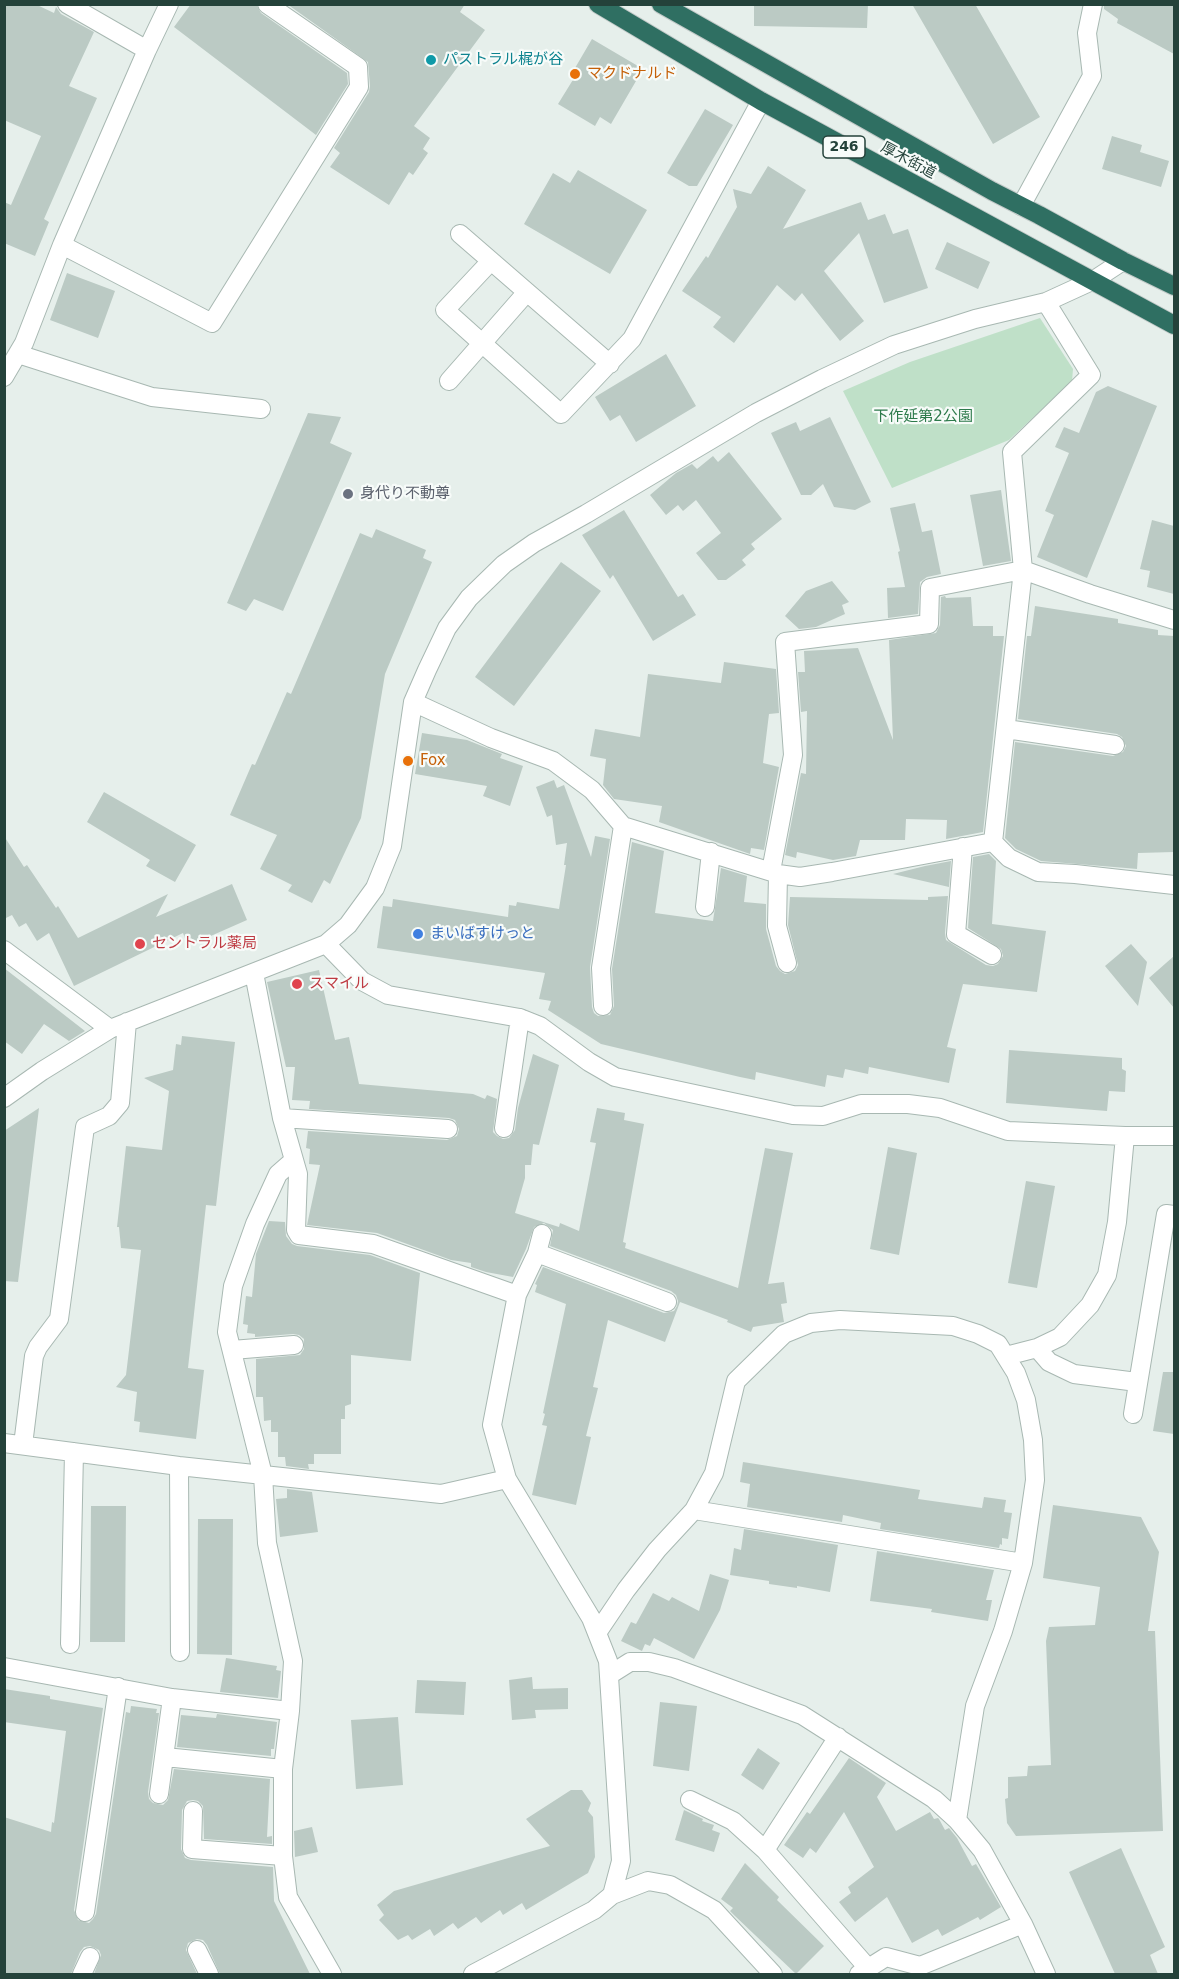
<!DOCTYPE html>
<meta charset="utf-8">
<style>
body{margin:0}
#map{position:relative;width:1179px;height:1979px;overflow:hidden;background:#e6efeb;font-family:"DejaVu Sans",sans-serif}
canvas{display:block}
.frame{position:absolute;inset:0;border:6px solid #24423a;pointer-events:none}
</style>
<div id="map">
<canvas width="1179" height="1979"></canvas>
<div class="frame"></div>
</div>
<script>
const context = document.querySelector('canvas').getContext('2d');
context.lineJoin = 'round';
function fillPath(path, color) { context.fillStyle = color; context.fill(path, 'evenodd'); }
const toPath = rows => new Path2D(rows.map(r => 'M' + r).join(''));
function strokePath(path, color, width, dash) { context.strokeStyle = color; context.lineWidth = width; context.lineCap = dash ? 'butt' : 'round'; context.setLineDash(dash || []); context.stroke(path); }
function label(font, color, halo, rows, align = 'center') {
  context.font = font + ' "DejaVu Sans","Noto Sans JP",sans-serif'; context.lineWidth = 4.5; context.setLineDash([]); context.textBaseline = 'middle'; context.strokeStyle = halo; context.fillStyle = color; for (const [text, x, y, turn = 0] of rows) {
    context.save(); context.translate(x, y); context.rotate((+turn || 0) * Math.PI / 180); context.textAlign = isNaN(turn) ? turn : align; if (halo) context.strokeText(text, 0, 0); context.fillText(text, 0, 0); context.restore();
  }
}
const green = toPath([
 [1040,318,1073,369,1072,381,1009,440,892,488,843,391,910,362]
]);
const building = toPath([
 [4,4,35,4,54,13,56,7,61,14,94,32,69,86,97,98,44,219,49,222,35,256,4,243,4,202,11,205,41,136,4,120],
 [191,4,256,4,261,13,347,73,348,84,316,135,174,27],
 [287,4,465,4,460,12,485,30,414,126,430,138,423,149,428,153,413,175,409,172,389,205,330,167,340,153,334,148,369,92,370,86,368,62],
 [754,4,868,4,867,28,754,26],
 [912,4,975,4,1040,117,993,144],
 [1104,4,1174,4,1174,54,1117,23,1118,19,1104,9],
 [592,39,643,69,611,124,600,117,595,126,558,104,579,70,575,68],
 [705,109,733,125,697,186,689,186,667,173],
 [1112,136,1142,145,1140,152,1169,161,1161,187,1102,169],
 [768,166,806,190,783,229,861,202,868,220,885,214,893,234,908,229,928,288,884,303,859,233,824,271,864,321,840,341,802,293,795,301,777,285,734,343,713,327,721,317,682,291,706,256,708,258,737,207,733,189,751,194],
 [578,170,647,210,610,274,524,224,553,173,570,183],
 [947,242,990,262,978,289,935,269],
 [67,273,115,291,98,338,50,320],
 [666,354,696,406,636,442,620,415,610,421,595,397],
 [1108,386,1157,406,1087,578,1037,557,1054,515,1045,511,1069,453,1055,447,1064,427,1079,433,1096,392],
 [308,413,341,417,330,443,352,453,283,611,254,599,246,611,227,603],
 [830,417,871,502,855,510,834,507,823,484,811,495,801,495,771,433,796,422,800,431],
 [729,452,782,519,751,544,755,549,742,560,746,565,726,580,718,580,696,553,721,533,696,500,683,511,678,505,666,515,650,495,676,473,692,464,697,469,713,456,718,462],
 [1001,490,1011,561,983,566,970,495],
 [915,503,922,532,932,530,941,574,927,577,920,582,918,614,888,618,887,588,905,587,898,552,900,551,890,508],
 [624,510,678,597,683,594,696,615,653,641,613,575,610,579,582,535],
 [1152,520,1174,526,1174,594,1147,587,1150,571,1140,569],
 [376,529,426,550,423,558,432,562,385,674,361,818,330,884,324,880,312,903,288,891,292,885,260,869,277,835,230,815,252,764,255,765,287,692,291,694,360,533,372,538],
 [561,562,601,591,514,706,475,677],
 [832,581,849,602,842,605,845,614,816,627,799,629,785,616,806,591],
 [945,596,946,598,971,597,973,626,993,626,993,636,1004,636,983,832,946,839,947,820,906,819,905,840,860,840,856,856,833,860,797,852,796,858,785,855,801,773,806,774,807,711,801,712,798,672,805,672,804,651,858,648,893,740,889,640,936,633,940,625,941,597],
 [1035,606,1118,619,1118,623,1158,630,1158,635,1174,636,1174,852,1138,853,1137,869,1126,868,1041,861,1016,849,1005,838,1015,742,1113,756,1123,752,1126,746,1122,737,1117,734,1018,719,1027,636,1031,636],
 [724,662,776,669,779,713,769,714,763,763,779,767,764,850,751,848,750,854,659,822,662,806,614,799,603,785,606,759,590,756,595,729,640,737,648,674,721,683],
 [422,733,467,740,502,754,500,758,523,766,510,806,483,796,487,786,415,774],
 [554,780,557,788,564,785,591,857,595,836,610,839,590,967,592,1007,594,1013,598,1016,610,1015,614,1006,612,969,632,842,664,851,655,913,713,921,721,868,747,876,744,902,766,904,766,929,776,966,780,971,785,974,795,971,798,965,788,925,790,897,928,900,928,897,948,896,945,933,946,940,986,965,993,966,998,964,1003,956,1001,949,968,928,973,857,989,854,996,861,992,924,1046,931,1037,992,963,984,947,1047,956,1049,949,1083,869,1067,868,1074,845,1069,843,1078,827,1075,825,1087,756,1072,755,1080,740,1077,601,1044,548,1010,551,1001,539,999,545,973,377,948,383,906,392,907,393,899,508,917,509,905,516,906,517,902,559,909,566,865,564,865,567,843,556,845,552,815,547,817,536,787],
 [104,792,196,845,175,882,146,866,150,860,87,822],
 [4,836,24,867,27,865,56,908,58,906,78,938,168,894,156,917,232,884,247,920,188,946,183,933,74,986,49,933,37,941,26,923,19,927,12,915,4,919],
 [951,861,949,887,893,874,925,866],
 [1131,944,1147,962,1138,1006,1105,966],
 [1174,956,1174,1008,1149,978],
 [4,968,85,1031,69,1041,44,1024,22,1054,4,1041],
 [319,970,335,1040,349,1037,359,1084,473,1094,485,1099,487,1095,497,1099,493,1132,497,1136,503,1139,509,1138,515,1130,518,1108,533,1054,559,1065,539,1145,533,1144,531,1165,525,1165,525,1178,515,1213,559,1227,560,1223,579,1231,596,1143,590,1142,597,1108,625,1113,624,1120,644,1124,623,1242,626,1243,625,1248,738,1288,765,1148,793,1153,768,1284,784,1282,787,1303,781,1304,784,1322,753,1327,751,1332,727,1322,728,1320,680,1302,665,1342,608,1320,593,1387,598,1388,586,1436,591,1437,576,1505,532,1495,547,1426,542,1425,545,1414,543,1413,566,1304,535,1292,537,1285,535,1284,543,1267,664,1313,674,1311,677,1306,678,1301,676,1295,671,1291,550,1246,553,1230,544,1223,534,1227,526,1249,513,1277,486,1272,471,1267,471,1263,451,1260,377,1233,307,1225,320,1165,309,1164,310,1149,306,1148,308,1131,447,1140,457,1136,459,1129,455,1120,449,1118,309,1109,310,1101,292,1100,295,1067,286,1067,267,982],
 [182,1036,235,1042,216,1206,206,1205,188,1368,204,1370,196,1439,139,1432,140,1422,134,1421,137,1392,116,1387,126,1375,141,1250,121,1248,119,1227,117,1227,126,1146,162,1150,169,1091,144,1078,173,1070,176,1044,181,1045],
 [1009,1050,1122,1058,1122,1069,1126,1071,1125,1092,1109,1091,1107,1111,1006,1103],
 [39,1108,18,1282,4,1281,4,1131],
 [888,1147,917,1153,899,1255,870,1249],
 [1026,1181,1055,1186,1037,1288,1008,1283],
 [269,1221,285,1222,286,1236,292,1244,297,1246,370,1255,420,1273,411,1361,351,1355,351,1404,345,1406,345,1419,341,1419,341,1454,314,1454,314,1464,308,1464,309,1469,286,1466,285,1457,278,1457,278,1432,271,1432,271,1420,264,1421,263,1397,256,1397,256,1359,300,1355,304,1349,304,1339,299,1335,293,1334,255,1337,255,1334,247,1333,248,1325,243,1324,246,1296,252,1297,256,1254],
 [1163,1372,1174,1372,1174,1434,1153,1431],
 [743,1462,920,1490,918,1499,982,1508,984,1497,1006,1500,1004,1512,1012,1513,1008,1539,1002,1538,1002,1545,1000,1544,999,1548,880,1529,881,1523,843,1515,842,1522,747,1507,750,1484,740,1482],
 [287,1489,312,1492,318,1532,280,1537,276,1499,287,1498],
 [1053,1505,1141,1517,1159,1552,1148,1631,1155,1631,1163,1831,1016,1836,1007,1823,1005,1799,1008,1798,1008,1777,1027,1776,1028,1766,1051,1765,1046,1641,1049,1627,1095,1625,1100,1587,1043,1578],
 [91,1506,126,1506,125,1642,90,1642],
 [198,1519,233,1519,232,1655,197,1654],
 [744,1529,838,1545,830,1592,797,1586,797,1588,769,1584,769,1581,730,1575,734,1548,741,1550],
 [877,1551,994,1570,986,1600,992,1600,988,1621,931,1612,932,1609,870,1601],
 [710,1574,729,1580,720,1610,694,1659,654,1638,650,1646,645,1644,642,1651,621,1641,631,1622,636,1624,653,1593,669,1601,672,1597,699,1611],
 [226,1658,277,1666,276,1670,281,1671,278,1698,220,1692],
 [532,1677,533,1689,568,1688,568,1709,535,1710,536,1718,512,1720,509,1680],
 [417,1680,466,1682,464,1715,415,1713],
 [4,1689,50,1696,50,1699,103,1708,74,1910,78,1920,89,1923,93,1919,96,1914,126,1712,130,1713,131,1706,157,1709,156,1713,159,1713,148,1792,149,1799,153,1803,163,1805,168,1800,174,1769,270,1779,267,1837,272,1836,272,1844,204,1839,203,1806,198,1801,193,1800,187,1801,182,1810,181,1849,185,1858,191,1860,273,1867,274,1901,310,1974,220,1974,207,1945,203,1940,197,1939,188,1943,186,1950,197,1974,94,1974,101,1955,99,1950,90,1946,84,1947,80,1952,71,1974,4,1974,4,1817,51,1832,52,1822,54,1823,66,1731,4,1722],
 [660,1702,697,1706,689,1771,653,1766],
 [217,1714,277,1722,274,1749,271,1749,271,1756,177,1747,181,1715,216,1718],
 [398,1717,403,1785,356,1789,351,1720],
 [758,1748,780,1763,763,1790,741,1775],
 [849,1758,886,1783,877,1797,896,1831,930,1812,934,1819,938,1818,939,1819,945,1830,949,1828,957,1838,972,1866,976,1864,1001,1907,980,1920,978,1917,942,1936,938,1929,912,1943,887,1897,855,1922,839,1902,851,1893,848,1887,874,1867,844,1812,816,1853,810,1848,803,1858,784,1845,807,1812,810,1814],
 [571,1790,582,1790,591,1803,588,1811,593,1817,595,1857,588,1873,526,1910,522,1903,503,1915,500,1910,481,1923,476,1917,458,1929,453,1923,434,1936,430,1929,412,1940,408,1935,398,1940,379,1920,384,1915,377,1905,394,1891,550,1846,526,1819],
 [684,1810,703,1819,702,1821,714,1825,712,1830,720,1833,714,1852,675,1840],
 [312,1827,318,1852,295,1857,294,1831],
 [1121,1848,1165,1947,1150,1955,1158,1974,1115,1974,1069,1872],
 [745,1863,779,1897,777,1900,824,1946,796,1974,735,1916,730,1911,733,1908,721,1899]
]);
const minor = toPath([
 [67,4,147,50],
 [1021,206,1092,76,1087,33,1093,4],
 [460,234,610,364],
 [62,245,212,323,359,87,358,67,267,4],
 [491,261,445,310,561,414,632,339,761,101],
 [1046,302,1091,375,1012,452,1023,570,993,842,1009,858,1038,872,1075,874,1174,885],
 [18,354,152,397,261,409],
 [4,377,24,343,62,245,147,50,169,4],
 [449,381,527,292],
 [413,702,491,738,553,761,592,790,623,826,778,874,800,877,832,872,993,842],
 [1006,729,1115,745],
 [963,847,956,934,992,955],
 [771,871,793,755,785,642,929,624,930,588,1023,570,1090,594,1174,620],
 [778,874,777,926,787,963],
 [705,907,711,852],
 [326,944,362,981,388,995,520,1018,540,1026,589,1062,615,1077,793,1115,823,1116,861,1104,908,1104,940,1108,1008,1131,1125,1136,1174,1136],
 [4,950,110,1029],
 [603,1006,601,968,623,826],
 [4,1098,42,1071,110,1029,326,944,348,925,375,888,392,846,413,702,427,670,447,628,469,598,504,564,534,543,586,514,756,413,822,379,894,345,975,319,1046,302,1094,280,1123,261],
 [282,1118,448,1129],
 [504,1128,520,1018],
 [294,1160,298,1174,296,1230,299,1235,373,1244,517,1295,492,1425,507,1479,591,1618,608,1661,621,1861,612,1895,594,1910,473,1974],
 [537,1253,667,1302],
 [517,1295,537,1253,542,1234],
 [1037,1348,1049,1362,1074,1374,1137,1382],
 [232,1350,294,1345],
 [1006,1356,1037,1348,1060,1337,1090,1305,1107,1275,1117,1222,1125,1136],
 [1133,1414,1166,1214,1174,1215],
 [4,1443,179,1466,441,1494,507,1479],
 [23,1445,34,1356,38,1347,59,1319,85,1127,109,1116,120,1103,127,1022],
 [179,1466,180,1652],
 [694,1510,1023,1563],
 [597,1633,626,1590,657,1550,694,1510,714,1473,736,1381,784,1334,811,1323,840,1320,953,1326,978,1334,998,1344,1016,1373,1026,1400,1033,1440,1035,1480,1023,1563,1003,1631,975,1706,957,1820],
 [70,1644,74,1452],
 [4,1667,172,1698,290,1711,293,1661,267,1543,263,1475,227,1332,233,1286,255,1224,278,1174,294,1160,282,1118,254,973],
 [611,1674,630,1662,649,1662,674,1668,802,1715,934,1799,957,1820,982,1850,1023,1924,1046,1974],
 [290,1711,283,1769,283,1856,288,1897,332,1974],
 [165,1757,283,1769],
 [159,1794,172,1698],
 [690,1800,733,1821,765,1850,868,1968],
 [193,1811,192,1849,283,1856],
 [765,1850,838,1737],
 [612,1895,648,1881,670,1885,714,1910,773,1974],
 [85,1912,118,1687],
 [197,1950,209,1974],
 [82,1974,90,1957],
 [859,1974,886,1957,920,1966,1023,1924]
]);
const highway = toPath([
 [598,4,761,101,1174,325],
 [661,4,992,191,1039,215,1123,261,1174,286]
]);
const markers = [
 [431,60,6,"#0f9aa8"],
 [575,74,6,"#e8710a"],
 [348,494,6,"#6b7280"],
 [408,761,6,"#e8710a"],
 [418,934,6,"#3f7fe0"],
 [140,944,6,"#e0444e"],
 [297,984,6,"#e0444e"]
];
const shields = [
 [844,147,42]
];
const shieldNames = [
 ["246",844,147]
];
const cultureNames = [
 ["パストラル梶が谷",443,60]
];
const foodNames = [
 ["マクドナルド",587,74],
 ["Fox",420,761]
];
const streetNames = [
 ["厚木街道",908,161,28]
];
const parkNames = [
 ["下作延第2公園",923,417]
];
const worshipNames = [
 ["身代り不動尊",360,494]
];
const shopNames = [
 ["まいばすけっと",430,934]
];
const healthNames = [
 ["セントラル薬局",152,944],
 ["スマイル",309,984]
];
fillPath(green, '#bfe0c8');
fillPath(building, '#bbcac4');
strokePath(minor, '#a8b8b2', 20);
strokePath(highway, '#c2cac8', 20);
strokePath(minor, '#fff', 18);
strokePath(highway, '#2f6f62', 18);
for (const [x, y, r, color] of markers) { const dot = new Path2D(); dot.arc(x, y, r, 0, 2 * Math.PI); context.fillStyle = color; context.fill(dot); strokePath(dot, '#f7fbf9', 2); }
for (const [x, y, w] of shields) { const box = new Path2D(); box.roundRect(x - w / 2, y - 11, w, 22, 4.5); context.fillStyle = '#f7fbf9'; context.fill(box); strokePath(box, '#24423a', 1.5); }
label('bold 14px', '#24423a', null, shieldNames);
label('15px', '#0d838f', '#f7fbf9', cultureNames, 'left');
label('15px', '#c56008', '#f7fbf9', foodNames, 'left');
label('15px', '#24423a', '#f7fbf9', streetNames);
label('15px', '#2d7a4b', '#f7fbf9', parkNames);
label('15px', '#5b616d', '#f7fbf9', worshipNames, 'left');
label('15px', '#366cbe', '#f7fbf9', shopNames, 'left');
label('15px', '#be3a42', '#f7fbf9', healthNames, 'left');
</script>
